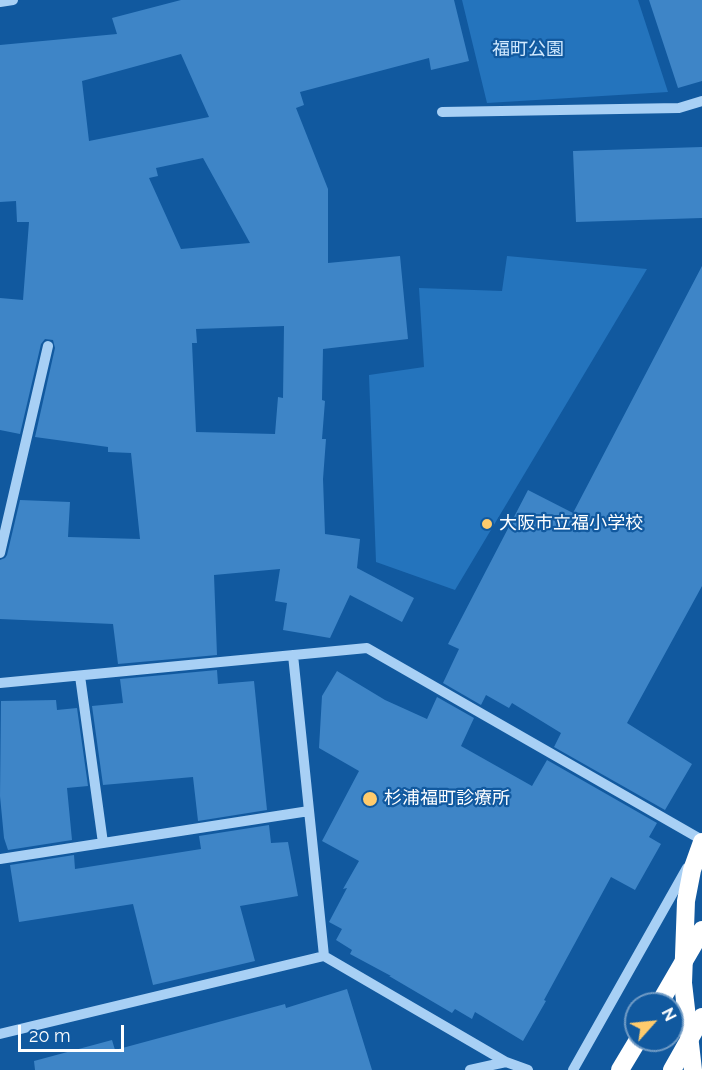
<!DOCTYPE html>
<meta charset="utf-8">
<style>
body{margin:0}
#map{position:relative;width:702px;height:1070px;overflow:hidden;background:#11599f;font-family:Raleway,sans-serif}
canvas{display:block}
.north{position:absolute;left:624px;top:992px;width:60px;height:60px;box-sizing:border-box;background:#11599f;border:2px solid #709bc5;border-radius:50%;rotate:63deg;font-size:16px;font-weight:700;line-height:24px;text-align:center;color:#fff}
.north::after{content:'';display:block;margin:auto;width:21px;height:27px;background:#ffcb6c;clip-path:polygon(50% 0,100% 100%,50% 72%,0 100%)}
.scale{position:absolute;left:18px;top:1025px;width:106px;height:27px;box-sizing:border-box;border:3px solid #fff;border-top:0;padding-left:8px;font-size:18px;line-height:21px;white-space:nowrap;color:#fff;-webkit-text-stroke:4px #11599f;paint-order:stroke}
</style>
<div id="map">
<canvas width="702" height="1070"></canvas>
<div class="north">N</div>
<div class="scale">20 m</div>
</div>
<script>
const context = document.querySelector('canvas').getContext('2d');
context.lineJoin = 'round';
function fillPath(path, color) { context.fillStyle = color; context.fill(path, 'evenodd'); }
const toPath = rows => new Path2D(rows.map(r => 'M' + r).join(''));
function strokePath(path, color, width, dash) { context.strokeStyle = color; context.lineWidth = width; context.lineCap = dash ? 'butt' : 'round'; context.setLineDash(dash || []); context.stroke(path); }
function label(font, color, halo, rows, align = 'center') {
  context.font = font + ' Raleway,"Noto Sans JP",sans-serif'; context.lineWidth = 4.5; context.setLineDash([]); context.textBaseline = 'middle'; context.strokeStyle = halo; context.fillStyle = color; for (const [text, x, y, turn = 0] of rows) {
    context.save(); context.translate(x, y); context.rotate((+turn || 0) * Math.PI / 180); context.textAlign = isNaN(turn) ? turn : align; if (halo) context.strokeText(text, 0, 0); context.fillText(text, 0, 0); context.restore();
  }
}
const green = toPath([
 [462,0,638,0,668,92,487,103],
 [507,256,647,269,455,590,376,562,369,375,424,367,419,288,502,291]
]);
const building = toPath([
 [181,0,454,0,469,61,431,70,429,58,300,92,304,105,296,108,328,189,328,263,400,256,408,339,323,349,322,400,325,401,322,439,326,439,323,479,325,534,360,539,357,568,414,598,402,622,350,595,330,638,283,630,287,603,275,601,280,569,214,575,217,655,118,664,113,624,0,619,0,560,5,558,7,555,20,500,70,502,68,537,140,539,131,453,108,452,108,447,35,437,55,348,53,340,45,339,41,344,20,434,0,430,0,298,23,300,29,222,17,222,16,201,0,202,0,45,117,34,112,18],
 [181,54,209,117,89,141,82,81],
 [203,158,250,243,181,249,149,178,158,176,156,168],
 [284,326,283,398,278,397,275,434,196,432,192,343,197,343,196,329],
 [649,0,702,0,702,81,678,88],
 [702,147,702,218,576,222,573,151],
 [702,266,702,586,627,723,692,764,665,810,554,747,561,733,512,703,509,708,486,695,481,705,443,683,459,649,448,644,528,490,573,513],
 [217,670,218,684,254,681,267,810,198,821,193,777,103,785,92,706,123,703,120,679],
 [337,671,385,700,427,719,437,697,474,718,461,746,532,786,547,760,657,823,649,837,661,844,635,890,611,877,544,1000,546,1001,523,1041,475,1012,472,1019,455,1009,452,1013,389,976,391,976,350,954,352,950,336,940,342,929,329,922,347,888,343,889,359,861,322,841,359,771,319,748,322,696],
 [56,700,57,710,77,708,88,786,67,788,72,840,8,850,4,838,0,796,1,701],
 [269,825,271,843,288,842,298,896,240,906,255,961,153,985,133,904,19,922,10,865,74,855,75,869,201,849,199,836],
 [347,989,372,1070,35,1070,34,1061,112,1040,115,1050,285,1004,286,1008]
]);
const minor = toPath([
 [0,2,13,0],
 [442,112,679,108,702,101],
 [0,553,48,346],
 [293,655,324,956,506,1062],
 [80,676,103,843],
 [0,683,367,648,702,840],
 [0,859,309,811],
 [0,1034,324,956],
 [470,1070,506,1062,528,1070],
 [573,1070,687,868]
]);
const highway = toPath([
 [620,1070,638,1040],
 [693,1070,683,983,686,901,692,870,702,842]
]);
const highwayBridge = toPath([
 [659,1004,702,930],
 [672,1070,702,1017]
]);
const markers = [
 [487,524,6,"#ffcb6c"],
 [370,799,8,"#ffcb6c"]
];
const parkNames = [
 ["福町公園",528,50]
];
const poiNames = [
 ["大阪市立福小学校",499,524],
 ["杉浦福町診療所",384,799]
];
fillPath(green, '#2474bd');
fillPath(building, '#3e85c7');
strokePath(minor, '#a8d0f5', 10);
strokePath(highway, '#fff', 18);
strokePath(highwayBridge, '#fff', 18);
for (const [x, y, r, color] of markers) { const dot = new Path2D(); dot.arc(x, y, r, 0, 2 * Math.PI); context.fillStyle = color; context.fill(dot); strokePath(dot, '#11599f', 2); }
label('18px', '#d1e9fe', '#11599f', parkNames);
label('18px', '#fff', '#11599f', poiNames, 'left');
</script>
